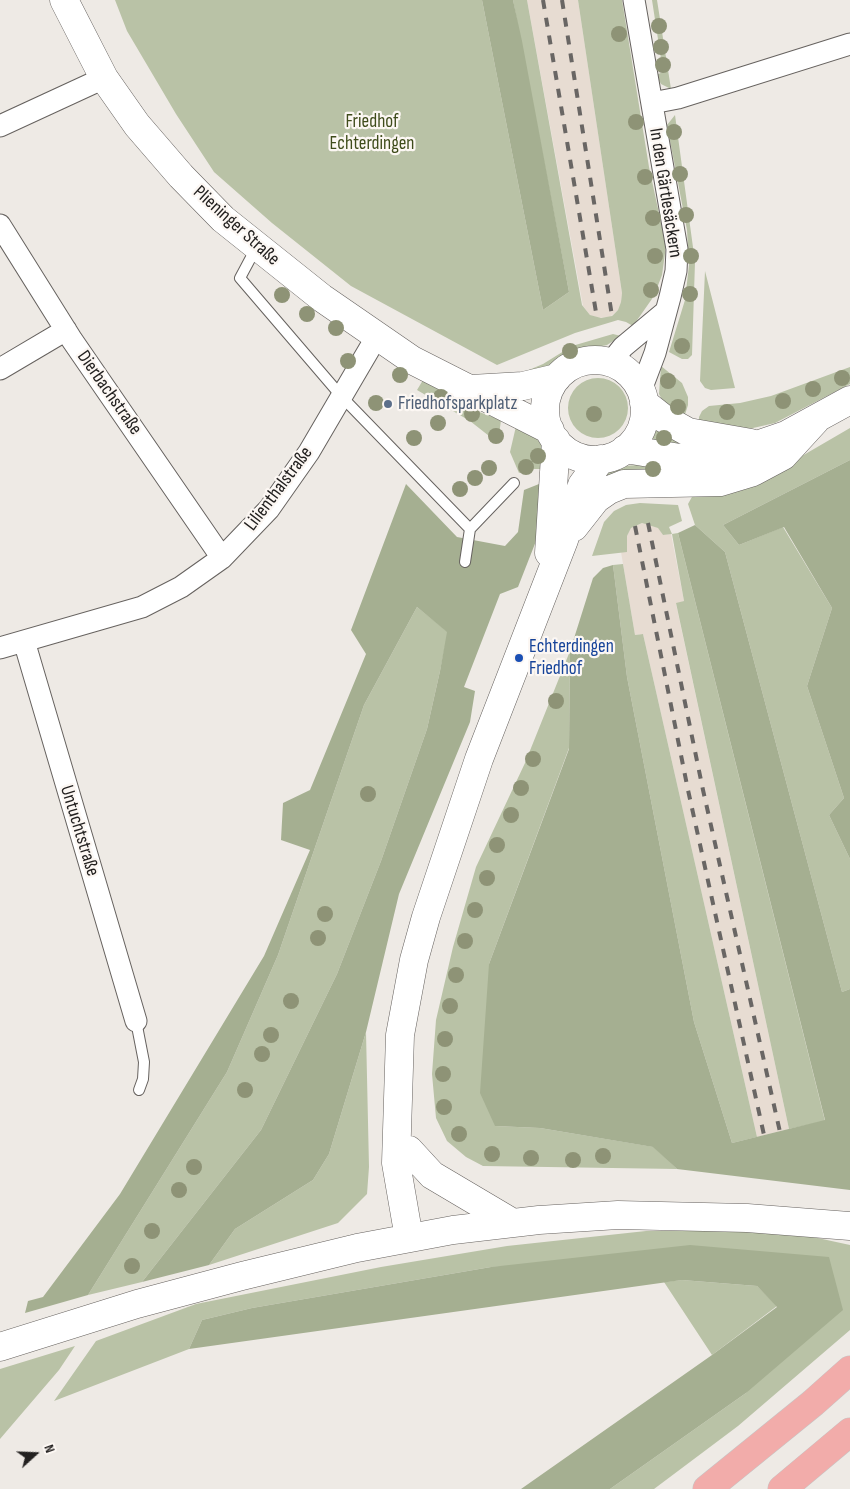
<!DOCTYPE html>
<meta charset="utf-8">
<style>
body{margin:0}
#map{position:relative;width:850px;height:1489px;overflow:hidden;background:#eeeae5;font-family:"Sofia Sans Condensed",sans-serif}
canvas{display:block}
.north{position:absolute;left:10px;top:1429px;width:50px;height:50px;-webkit-text-stroke:4px #fcf7f3;paint-order:stroke;rotate:70deg;font-size:14px;font-weight:700;line-height:20px;text-align:center;color:#232120}
.north::after{content:'';display:block;margin:auto;width:18px;height:22px;background:#232120;clip-path:polygon(50% 0,100% 100%,50% 72%,0 100%)}
</style>
<div id="map">
<canvas width="850" height="1489"></canvas>
<div class="north">N</div>
</div>
<script>
const context = document.querySelector('canvas').getContext('2d');
context.lineJoin = 'round';
function fillPath(path, color) { context.fillStyle = color; context.fill(path, 'evenodd'); }
const toPath = rows => new Path2D(rows.map(r => 'M' + r).join(''));
function strokePath(path, color, width, dash) { context.strokeStyle = color; context.lineWidth = width; context.lineCap = dash ? 'butt' : 'round'; context.setLineDash(dash || []); context.stroke(path); }
function label(font, color, halo, rows, align = 'center') {
  context.font = font + ' "Sofia Sans Condensed",sans-serif'; context.lineWidth = 4.5; context.setLineDash([]); context.textBaseline = 'middle'; context.strokeStyle = halo; context.fillStyle = color; for (const [text, x, y, turn = 0] of rows) {
    context.save(); context.translate(x, y); context.rotate((+turn || 0) * Math.PI / 180); context.textAlign = isNaN(turn) ? turn : align; if (halo) context.strokeText(text, 0, 0); context.fillText(text, 0, 0); context.restore();
  }
}
const built = toPath([
 [527,0,578,0,622,293,621,302,618,310,610,317,597,318,590,315,583,306],
 [642,523,659,528,663,535,671,534,684,601,676,604,789,1129,757,1137,643,634,635,635,621,552,626,551,627,536,631,528]
]);
const green = toPath([
 [115,0,482,0,543,310,569,292,513,0,527,0,582,305,590,315,601,318,612,316,618,310,621,302,622,293,578,0,622,0,649,167,666,246,662,275,654,296,633,326,626,322,618,320,575,333,497,365,351,286,272,223,214,172,176,114,127,31],
 [652,0,657,0,671,89,661,84,656,75,663,72],
 [675,115,695,262,692,355,688,359,682,359,669,352,685,300,689,265,687,230,667,125],
 [705,271,735,388,711,390,705,388,700,381],
 [613,334,621,336,607,345,575,352,548,369,524,372,543,364,572,346],
 [661,366,682,383,688,397,688,405,683,421,666,407,659,394],
 [850,367,850,384,775,423,740,431,699,428,699,417,702,411,709,406,740,403,771,396],
 '568 408a30 30 0 1 1 60 0a30 30 0 1 1-60 0Z',
 [423,380,471,409,501,420,498,443,470,421,417,390],
 [517,422,540,436,544,447,544,469,530,469,519,473,510,452],
 [658,426,681,438,680,449,649,443],
 [850,428,850,460,723,525,739,545,783,527,832,608,807,686,844,798,829,815,850,859,850,989,842,992,725,552,695,525,688,504,693,495,783,467],
 [649,464,679,468,600,486,603,471,613,467],
 [640,503,678,505,682,521,669,527,672,534,678,533,825,1121,789,1129,676,603,684,601,672,534,663,535,658,528,642,523,631,528,627,536,627,552,592,556,604,522,614,511,626,505],
 [623,564,635,635,643,634,757,1137,732,1143,694,1022,627,677,613,565],
 [417,607,448,632,440,671,427,729,381,861,337,974,261,1130,142,1282,88,1295,227,1072,278,955,364,705],
 [570,651,569,748,489,964,495,1126,540,1128,654,1147,677,1169,483,1166,466,1157,447,1141,436,1118,432,1074,436,1020,453,947,476,867,525,763],
 [366,1032,369,1167,367,1194,338,1223,209,1265,235,1229,313,1180,329,1154],
 [646,1231,741,1231,813,1237,850,1245,850,1330,738,1426,654,1489,610,1489,746,1393,829,1257,491,1267,252,1308,202,1320,189,1349,54,1401,96,1341,196,1304,381,1267,507,1246],
 [682,1280,757,1286,777,1306,712,1355,664,1282],
 [75,1346,59,1370,0,1439,0,1369]
]);
const forest = toPath([
 [482,0,513,0,522,41,569,292,543,310],
 [850,460,850,859,829,815,844,798,807,686,832,608,784,527,739,545,723,525],
 [544,482,538,536,518,587,500,594,464,687,475,691,470,722,399,894,366,1032,329,1154,313,1180,235,1229,209,1265,142,1282,261,1130,337,974,381,861,427,729,440,671,447,632,417,607,364,705,278,955,227,1072,88,1295,25,1313,28,1301,43,1297,120,1194,264,956,310,850,281,840,283,803,310,790,366,654,351,630,406,484,457,537,505,546,518,532,524,490],
 [695,525,725,552,842,992,850,989,850,1190,677,1169,653,1147,540,1128,495,1126,480,1093,489,964,569,749,570,651,593,578,603,568,613,565,627,677,694,1022,732,1143,825,1120,678,533],
 [690,1245,829,1257,843,1310,746,1393,610,1489,521,1489,712,1355,777,1307,757,1286,682,1280,189,1349,202,1320,252,1308,491,1267]
]);
const service = toPath([
 [256,248,240,278,342,397,470,529],
 [465,562,470,529,514,483],
 [136,1021,144,1062,143,1079,139,1090]
]);
const minor = toPath([
 [634,0,677,249,676,271,670,297,655,353,641,390],
 [652,103,678,98,850,44],
 [0,126,104,78],
 [0,225,72,340,222,558],
 [611,362,623,347,665,312],
 [0,369,66,330],
 [24,641,136,1021],
 [0,648,142,607,181,587,222,558,269,509,309,452,377,336]
]);
const secondary = toPath([
 [64,0,104,78,137,125,181,176,223,219,322,298,412,360,550,430],
 '545 410a50 50 0 1 1 100 0a50 50 0 1 1-100 0Z',
 [471,389,523,386,557,378],
 [644,403,663,418,688,432,751,443],
 [625,449,686,459,728,455,786,435,850,400],
 [574,527,596,499,609,490,624,484,720,482,753,472,783,456,816,420],
 [549,553,556,440],
 [409,1150,432,1175,513,1223],
 [409,1238,396,1163,400,1035,414,960,426,917,479,759,564,540,582,485,601,459],
 [0,1347,137,1304,242,1276,357,1248,453,1230,539,1220,618,1215,747,1218,850,1226]
]);
const trunk = toPath([
 [707,1489,813,1403,850,1370],
 [782,1489,850,1432]
]);
const rail = toPath([
 [543,0,597,318],
 [562,0,612,316],
 [648,523,703,790,780,1132],
 [635,526,688,790,764,1135]
]);
const trees = [
 [659,26],
 [619,34],
 [661,47],
 [663,65],
 [636,122],
 [674,132],
 [680,174],
 [645,177],
 [686,215],
 [653,218],
 [655,256],
 [691,256],
 [651,290],
 [690,294],
 [282,295],
 [307,314],
 [336,328],
 [682,346],
 [570,351],
 [348,361],
 [400,375],
 [842,378],
 [668,381],
 [813,389],
 [441,397],
 [783,401],
 [376,403],
 [678,407],
 [727,412],
 [472,414],
 [594,414],
 [438,423],
 [496,436],
 [414,438],
 [664,438],
 [538,456],
 [526,467],
 [489,468],
 [653,469],
 [475,478],
 [460,489],
 [556,701],
 [533,759],
 [521,788],
 [368,794],
 [511,815],
 [497,845],
 [487,878],
 [475,910],
 [325,914],
 [318,938],
 [465,941],
 [456,975],
 [291,1001],
 [450,1006],
 [271,1035],
 [445,1039],
 [262,1054],
 [443,1074],
 [245,1090],
 [444,1107],
 [459,1134],
 [492,1154],
 [603,1156],
 [531,1158],
 [573,1160],
 [194,1167],
 [179,1190],
 [152,1231],
 [132,1266]
];
const markers = [
 [388,404,5,"#5c6f8a"],
 [519,658,5,"#1a4fb4"]
];
const parkNames = [
 ["Friedhof",372,122],
 ["Echterdingen",372,144]
];
const streetNames = [
 ["In den Gärtlesäckern",665,193,81],
 ["Plieninger Straße",236,226,42],
 ["Dierbachstraße",109,393,55],
 ["Lilienthalstraße",279,489,-53],
 ["Untuchtstraße",79,831,73]
];
const serviceNames = [
 ["Friedhofsparkplatz",398,404]
];
const transitNames = [
 ["Echterdingen",529,647],
 ["Friedhof",529,669]
];
fillPath(built, '#e7dcd2');
fillPath(green, '#b9c2a6');
fillPath(forest, '#a5af91');
strokePath(service, '#66625f', 12);
strokePath(minor, '#66625f', 23);
strokePath(secondary, '#66625f', 29);
strokePath(trunk, '#c6c5c5', 29);
strokePath(service, '#fff', 10);
strokePath(minor, '#fff', 21);
strokePath(secondary, '#fff', 28);
strokePath(trunk, '#f2acaa', 28);
strokePath(rail, '#696664', 4, [9, 9]);
context.fillStyle = '#8e9376';
for (const [x, y] of trees) { context.beginPath(); context.arc(x, y, 8, 0, 2 * Math.PI); context.fill(); }
for (const [x, y, r, color] of markers) { const dot = new Path2D(); dot.arc(x, y, r, 0, 2 * Math.PI); context.fillStyle = color; context.fill(dot); strokePath(dot, '#fcf7f3', 2); }
label('19px', '#3f4c1b', '#fcf7f3', parkNames);
label('19px', '#232120', '#fcf7f3', streetNames);
label('19px', '#4e5e75', '#fcf7f3', serviceNames, 'left');
label('19px', '#164399', '#fcf7f3', transitNames, 'left');
</script>
